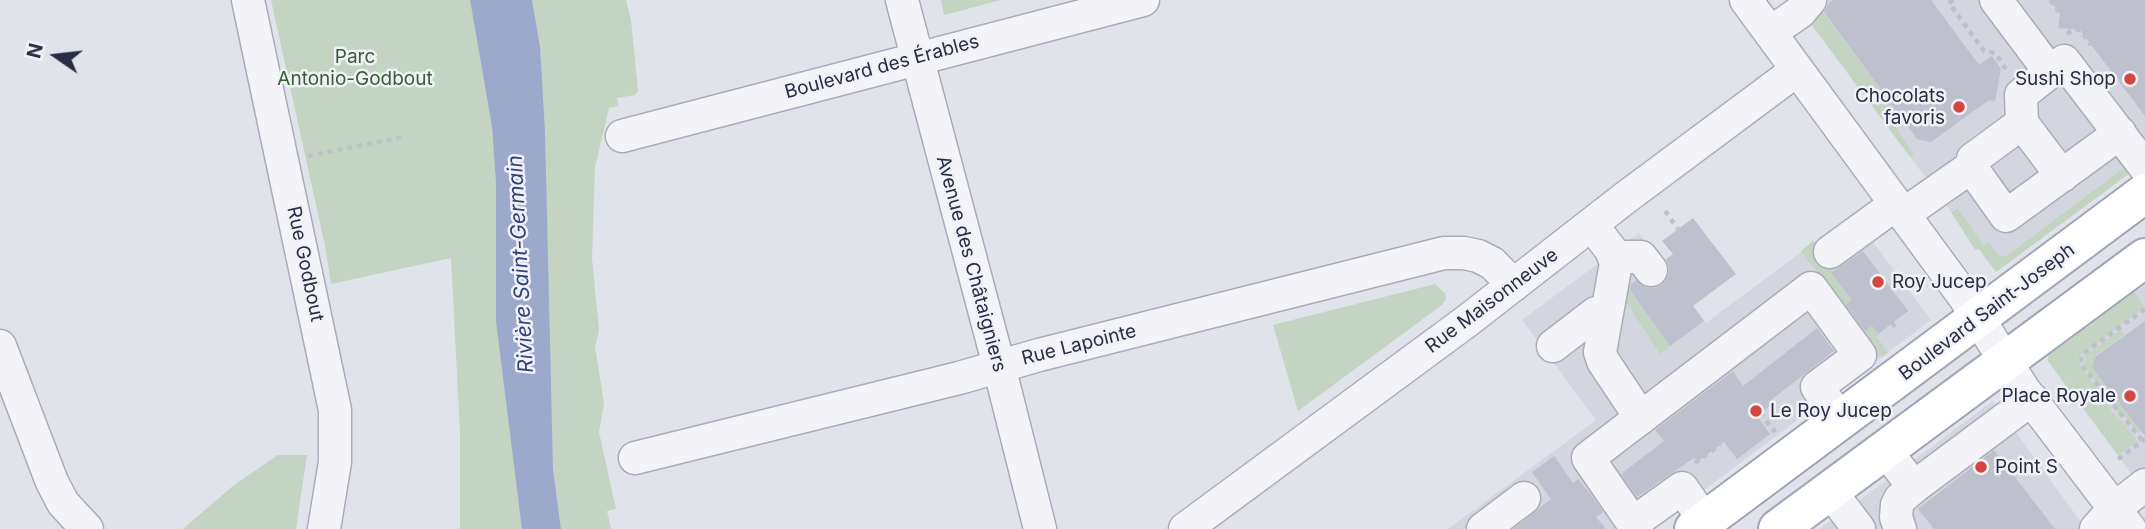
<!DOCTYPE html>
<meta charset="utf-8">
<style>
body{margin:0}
#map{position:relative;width:2145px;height:529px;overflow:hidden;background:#e1e3ea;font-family:Inter,sans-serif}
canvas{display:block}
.north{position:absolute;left:21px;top:21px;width:70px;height:70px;-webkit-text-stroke:5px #f1f2f7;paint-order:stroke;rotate:284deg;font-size:19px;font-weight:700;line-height:28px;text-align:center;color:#282d43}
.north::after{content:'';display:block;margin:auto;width:24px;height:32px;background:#282d43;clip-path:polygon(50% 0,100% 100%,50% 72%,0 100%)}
</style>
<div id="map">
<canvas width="2145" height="529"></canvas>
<div class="north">N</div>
</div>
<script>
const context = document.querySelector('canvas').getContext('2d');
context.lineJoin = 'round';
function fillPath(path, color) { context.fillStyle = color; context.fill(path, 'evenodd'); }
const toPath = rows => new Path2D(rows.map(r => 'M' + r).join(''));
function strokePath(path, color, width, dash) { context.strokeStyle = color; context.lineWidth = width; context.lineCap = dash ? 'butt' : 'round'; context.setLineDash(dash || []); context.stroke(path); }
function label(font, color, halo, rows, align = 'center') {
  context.font = font + ' Inter,sans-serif'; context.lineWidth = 5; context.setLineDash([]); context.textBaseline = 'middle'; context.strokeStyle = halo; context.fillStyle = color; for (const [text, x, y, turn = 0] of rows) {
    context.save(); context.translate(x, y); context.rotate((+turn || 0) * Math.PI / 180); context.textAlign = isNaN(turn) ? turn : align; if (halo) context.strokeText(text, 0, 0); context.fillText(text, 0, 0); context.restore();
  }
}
const built = toPath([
 [1793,0,2145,0,2145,162,1996,272],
 [1852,214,1931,320,1652,529,1448,529,1596,420,1522,320,1639,233,1706,323],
 [2145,285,2145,492,2048,361,2048,356],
 [1993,401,2086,529,1819,529,1857,502]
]);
const green = toPath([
 [271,0,470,0,492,127,522,529,460,529,460,433,451,258,331,284,325,246],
 [532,0,626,0,631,20,638,91,635,95,617,98,618,106,609,108,595,167,592,258,599,331,595,347,604,403,599,432,616,509,607,511,611,529,561,529,553,469,540,46],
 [941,0,1001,0,944,15],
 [1822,11,1896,111,1889,117,1914,155,1910,157,1812,25],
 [2125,167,2130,173,1996,272,1979,249,1975,250,1951,212,1958,209,1984,246,1989,242,1996,253,2000,256,2007,256],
 [1813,241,1834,270,1831,273,1878,334,1877,337,1888,353,1882,357,1801,251],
 [1435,284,1445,293,1446,299,1442,305,1298,411,1273,325],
 [1627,287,1670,346,1660,354,1626,302],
 [2134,292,2144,307,2077,359,2117,419,2121,420,2137,441,2118,455,2048,361,2048,356],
 [2121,330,2124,335,2095,356,2093,367,2145,427,2138,433,2125,416,2120,415,2083,365,2086,359,2084,356],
 [278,455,307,455,296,529,183,529,234,485]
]);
const water = toPath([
 [470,0,532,0,540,46,545,132,553,469,561,529,522,529,496,321,496,183,492,127]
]);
const building = toPath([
 [1833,0,1931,0,1979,65,1992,56,2001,69,1995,101,1989,100,1931,142,1917,139,1824,12,1828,4],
 [2050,0,2145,0,2145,116,2080,30,2058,28,2060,14],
 [1693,218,1736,274,1693,306,1704,321,1670,346,1630,290,1631,284,1636,280,1645,287,1654,288,1663,284,1668,276,1669,268,1666,259,1673,254,1662,241],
 [1863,251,1908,311,1878,334,1872,326,1865,331,1846,305,1852,300,1831,273],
 [2145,321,2145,436,2092,367,2095,357],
 [1817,328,1834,351,1771,400,1774,403,1757,416,1770,434,1737,459,1724,442,1697,462,1694,458,1637,497,1621,474,1664,441,1655,430,1733,371,1743,386],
 [1994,450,2055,529,1934,529,1918,509],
 [1554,456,1573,483,1578,479,1592,496,1603,512,1596,517,1606,529,1513,529,1551,499,1532,472]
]);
const path = toPath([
 [1953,0,1949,3,1984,51,1995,53,2008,72],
 [2050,0,2060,13],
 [2067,34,2072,30,2080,30,2091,45],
 [308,156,403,137],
 [1665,211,1678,229],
 [2145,309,2083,354,2080,363,2145,444],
 [1892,323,1895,327],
 [1760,413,1775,432],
 [2118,459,2145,439],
 [1695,463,1720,445]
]);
const minor = toPath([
 [248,0,335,410,335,462,324,529],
 [902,0,999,366,1040,529],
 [1746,0,1965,298,2024,390,2130,529],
 [1996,0,2050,72,2064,61,2145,167],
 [1770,33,1800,12,1810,0],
 [2050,72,2021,95,2022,123,2062,176],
 [622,136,1143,0],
 [1971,167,2006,216,2120,133],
 [1904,214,1971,167,1973,159,2022,123],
 [1592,225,1611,250,1616,263,1600,352,1603,361,1641,418],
 [1830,252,1896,204],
 [1615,257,1641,257,1651,270],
 [0,346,52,482,63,503,87,529],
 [1553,346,1596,313,1606,312],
 [1885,450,1914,487,1900,499,1897,505,1896,517,1900,529],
 [635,458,959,378,1039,355,1444,253,1464,253,1478,256,1492,263,1514,285],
 [1914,487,2032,399],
 [1830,491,1859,529],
 [1633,523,1682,488,1705,521],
 [1185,529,1467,321,1625,198,1797,70],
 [1483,529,1524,498],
 [1637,529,1588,458,1811,288,1860,355,1817,387,1841,420],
 [2096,529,2114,509,2145,485]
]);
const major = toPath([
 [1694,529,2145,193],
 [1778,529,2145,258]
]);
const markers = [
 [2130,79,7,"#d44741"],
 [1959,107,7,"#d44741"],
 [1878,282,7,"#d44741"],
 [2130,396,7,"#d44741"],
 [1756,411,7,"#d44741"],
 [1981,467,7,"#d44741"]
];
const parkNames = [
 ["Parc",355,57],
 ["Antonio-Godbout",355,79]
];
const streetNames = [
 ["Boulevard des Érables",882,67,-15],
 ["Rue Godbout",305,264,78],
 ["Avenue des Châtaigniers",971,264,75],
 ["Rue Maisonneuve",1492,301,-37],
 ["Boulevard Saint-Joseph",1987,312,-37],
 ["Rue Lapointe",1079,345,-14]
];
const poiNames = [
 ["Sushi Shop",2116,79],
 ["Chocolats",1945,96],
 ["favoris",1945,118],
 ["Roy Jucep",1892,282,"left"],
 ["Place Royale",2116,396],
 ["Le Roy Jucep",1770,411,"left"],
 ["Point S",1995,467,"left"]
];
const waterNames = [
 ["Rivière Saint-Germain",521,264,-93]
];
fillPath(built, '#d3d5df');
fillPath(green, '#c3d4c2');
fillPath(water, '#9aa9cc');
fillPath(building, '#bec1cd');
strokePath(minor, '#aaacb8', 35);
strokePath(major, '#a0a4b6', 42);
strokePath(path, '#bfc0c9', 4.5, [5, 5]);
strokePath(minor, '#f4f4f8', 32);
strokePath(major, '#fff', 38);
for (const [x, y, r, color] of markers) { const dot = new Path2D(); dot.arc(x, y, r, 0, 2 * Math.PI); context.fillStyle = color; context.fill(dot); strokePath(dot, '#f1f2f7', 2.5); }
label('19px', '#355f35', '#f1f2f7', parkNames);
label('19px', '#282d43', '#f1f2f7', streetNames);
label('19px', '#282d43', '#f1f2f7', poiNames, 'right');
label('italic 21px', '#304378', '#f1f2f7', waterNames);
</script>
